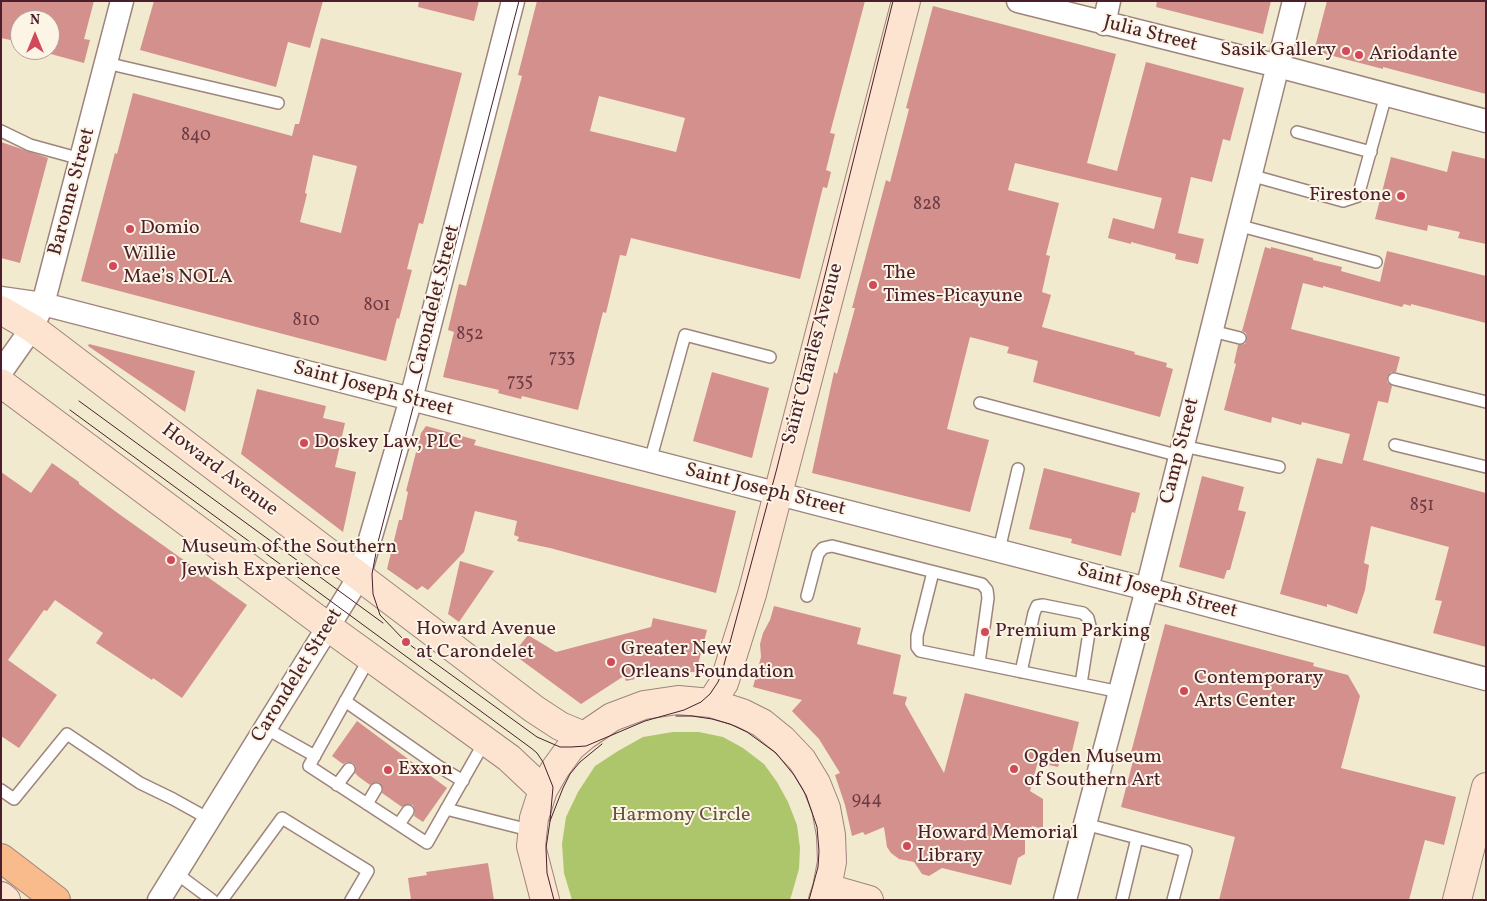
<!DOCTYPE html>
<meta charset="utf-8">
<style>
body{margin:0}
#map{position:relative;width:1487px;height:901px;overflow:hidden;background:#f1eacf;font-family:Vollkorn,serif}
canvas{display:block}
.frame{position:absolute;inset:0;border:2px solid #4a1f2b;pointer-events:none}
.north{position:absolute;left:10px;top:10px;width:50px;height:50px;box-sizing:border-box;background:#fcf5e5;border:1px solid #b59f9b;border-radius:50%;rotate:0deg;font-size:14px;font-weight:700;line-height:20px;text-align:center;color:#4a1f2b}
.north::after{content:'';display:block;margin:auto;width:18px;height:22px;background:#d1495b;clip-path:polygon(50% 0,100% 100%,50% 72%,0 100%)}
</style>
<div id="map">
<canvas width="1487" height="901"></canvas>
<div class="frame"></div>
<div class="north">N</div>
</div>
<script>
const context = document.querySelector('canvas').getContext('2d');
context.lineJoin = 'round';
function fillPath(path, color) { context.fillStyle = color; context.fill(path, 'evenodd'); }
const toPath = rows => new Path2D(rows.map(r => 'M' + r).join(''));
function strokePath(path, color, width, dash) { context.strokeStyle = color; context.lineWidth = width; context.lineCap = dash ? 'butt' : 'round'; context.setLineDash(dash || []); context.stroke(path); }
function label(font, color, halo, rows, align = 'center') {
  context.font = font + ' Vollkorn,serif'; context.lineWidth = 4; context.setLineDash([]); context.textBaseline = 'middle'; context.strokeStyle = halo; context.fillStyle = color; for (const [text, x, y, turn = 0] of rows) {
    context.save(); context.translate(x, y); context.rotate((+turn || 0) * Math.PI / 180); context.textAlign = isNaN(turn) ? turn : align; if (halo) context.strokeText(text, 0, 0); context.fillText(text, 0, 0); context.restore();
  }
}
const green = toPath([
 [673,732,699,732,723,737,743,748,764,764,777,782,788,802,797,825,800,848,799,869,790,900,572,900,564,873,562,844,566,817,578,792,595,766,618,751,643,737]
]);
const building = toPath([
 [1,1,94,1,84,39,90,40,84,63,36,50,50,50,50,20,20,20,20,42,1,38],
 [154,1,323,1,310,48,288,42,276,87,140,50],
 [419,1,479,1,474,21,418,7],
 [537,1,865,1,830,133,835,134,826,170,831,172,827,188,823,187,800,279,631,238,626,256,620,255,606,313,603,312,578,410,522,396,521,399,498,393,499,390,443,377,454,332,448,330,459,284,466,286,522,76,518,75],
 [599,96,685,118,676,152,590,131],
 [1157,1,1271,1,1263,34,1156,7],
 [1327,1,1486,1,1486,94,1383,67,1383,69,1314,51],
 [933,6,1116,54,1087,163,1117,171,1146,62,1244,88,1230,141,1223,139,1212,182,1191,177,1178,233,1204,239,1198,264,1175,259,1176,254,1131,242,1131,244,1108,238,1113,218,1154,229,1162,198,1015,163,1008,190,1059,203,1046,255,1050,256,1042,292,1051,295,1042,327,1135,352,1134,354,1167,363,1166,367,1173,369,1160,417,1033,382,1038,361,1007,353,1009,347,970,337,947,429,989,440,970,512,812,473,834,372,837,374,855,308,852,308,886,180,890,182,909,109,906,108],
 [321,38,462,73,423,224,419,223,407,269,412,270,399,319,397,318,386,361,81,281,115,153,117,154,133,93,292,136,295,124,299,124],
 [313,155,357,166,341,233,300,222,307,194,305,193],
 [1,142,48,158,20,263,1,258],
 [1452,151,1486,159,1486,244,1458,238,1460,232,1428,225,1427,231,1375,219,1391,157,1447,172],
 [1265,247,1271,249,1271,247,1313,258,1313,260,1342,267,1341,271,1380,282,1387,251,1486,276,1486,323,1411,304,1411,306,1404,304,1402,307,1323,286,1323,288,1303,283,1291,329,1400,357,1396,372,1391,372,1387,377,1387,382,1392,386,1388,403,1378,401,1363,460,1486,493,1486,647,1433,633,1442,601,1435,600,1449,547,1371,526,1364,563,1369,565,1365,590,1357,614,1327,604,1327,607,1280,594,1317,458,1342,464,1350,434,1302,422,1301,425,1272,417,1271,423,1224,410,1236,364,1234,363,1238,345,1245,344,1247,339,1246,333,1242,331],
 [89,344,195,371,185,412,88,346],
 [712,372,769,388,752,458,693,441],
 [257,389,326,406,323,418,345,423,335,467,356,472,343,532,241,454],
 [426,426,476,440,474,445,493,450,736,511,716,593,550,548,517,541,519,537,514,535,517,521,475,511,464,552,428,590,422,586,417,590,387,569,399,520,402,520,408,492,406,491,421,433],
 [52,463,79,482,79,484,119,514,247,605,182,698,153,678,152,680,96,643,103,633,55,600,47,611,44,610,8,660,57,695,19,748,1,736,1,472,31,493],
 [1044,468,1140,493,1135,513,1132,512,1121,556,1071,543,1072,539,1029,529],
 [1202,476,1244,487,1238,510,1246,512,1230,570,1227,570,1224,579,1179,567],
 [460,561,494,571,459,622,448,614],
 [774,606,861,628,857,644,901,655,893,694,907,697,905,704,944,773,965,693,1079,722,1070,760,1061,757,1058,767,1049,765,1048,767,1037,765,1030,791,1043,799,1043,829,1032,826,1030,832,1025,831,1025,854,1018,858,1011,885,942,868,929,876,922,874,914,862,899,859,891,853,887,847,884,827,865,835,863,832,852,836,845,805,835,775,840,773,819,739,792,711,802,700,753,687,761,657,760,644,763,633,770,620],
 [653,618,707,630,696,672,678,672,677,670,626,681,624,676,581,704,513,654,528,635,556,652,651,627],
 [1165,624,1314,663,1313,666,1348,675,1360,696,1341,768,1456,797,1444,845,1425,840,1409,900,1219,900,1235,837,1121,807,1133,761,1129,760],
 [357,721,447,788,423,822,414,816,415,811,413,805,408,804,402,807,382,793,383,789,380,783,376,782,370,785,359,777,355,773,356,767,353,763,347,762,343,764,332,756],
 [488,863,494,900,411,900,408,878,427,875,426,872]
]);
const lane = toPath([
 [106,63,278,103],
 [1,131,30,145,81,159],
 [1297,132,1371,152],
 [1250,175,1343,201,1358,196,1386,95],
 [1237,225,1376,262],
 [1212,331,1240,338],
 [1394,379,1486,402],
 [980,403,1180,456],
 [1395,445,1486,467],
 [1183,446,1279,467],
 [650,461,685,335,770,357],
 [999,550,1018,469],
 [933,572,917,636,917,647,920,651,1120,692],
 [807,596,818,554,823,548,832,546,982,584,987,590,988,598,979,663],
 [370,657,309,766,427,843,485,741],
 [1021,672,1034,613,1037,606,1043,605,1083,613,1088,618,1090,626,1081,684],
 [345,701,438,766,463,781],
 [265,728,315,756],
 [337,785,349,769],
 [1,790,14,799,67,734,140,783,173,799,209,819],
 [367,804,376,789],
 [446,809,533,831],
 [399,824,408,811],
 [1085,824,1186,851,1173,900],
 [176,873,212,900],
 [222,900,282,818,368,871,351,900],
 [1122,900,1137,838]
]);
const street = toPath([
 [1018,1,1278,66,1486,121],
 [1104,24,1109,1],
 [1,298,43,304,1147,589,1486,679],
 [1,372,32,328,43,304,122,1],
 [159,900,359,577,411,399,513,1],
 [1065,900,1147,589,1294,1]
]);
const secondary = toPath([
 [1,310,32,328,534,709,560,726,584,736],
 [1,383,328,627,509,758,543,790],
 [711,703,724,683,752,594,906,1],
 [827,888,869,900],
 [1,896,6,900],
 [545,900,531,846,534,818,543,790,555,769,571,747,584,736,612,717,644,705,678,700,711,703,742,713,762,723,783,740,802,760,816,783,826,808,831,835,832,862,827,888,823,900],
 [1457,900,1486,787]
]);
const highway = toPath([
 [1,858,56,900]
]);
const tram = toPath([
 [519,1,378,542,372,574,373,594,380,615,406,642,537,737,560,747,571,747,586,746,645,721,684,710,701,702,710,694,718,682,722,672,777,468,893,1],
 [79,401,383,623],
 [70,410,531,748,537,753,543,762,553,787,550,821],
 [676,716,692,716,712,719,730,724,747,732,776,753,794,775,806,795,817,827,819,851,818,867,809,900],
 [554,900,547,873,546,848,550,821,563,788,570,774,580,762,602,744]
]);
const markers = [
 [1346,51,5,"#d1495b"],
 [1359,55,5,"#d1495b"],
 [1401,196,5,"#d1495b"],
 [130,229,5,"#d1495b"],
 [113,266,5,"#d1495b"],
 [873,285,5,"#d1495b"],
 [304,443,5,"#d1495b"],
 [171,560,5,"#d1495b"],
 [985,632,5,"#d1495b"],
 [406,642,5,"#d1495b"],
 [611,662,5,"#d1495b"],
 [1184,691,5,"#d1495b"],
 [1014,769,5,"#d1495b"],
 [388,770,5,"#d1495b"],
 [907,846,5,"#d1495b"]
];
const numberNames = [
 ["840",196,137],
 ["828",927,206],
 ["801",377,307],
 ["810",306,322],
 ["852",470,336],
 ["733",562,359],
 ["735",520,383],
 ["851",1422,507],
 ["944",867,801]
];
const streetNames = [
 ["Julia Street",1150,35,14],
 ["Baronne Street",73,192,-75],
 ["Carondelet Street",436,300,-76],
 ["Saint Charles Avenue",814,354,-75],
 ["Saint Joseph Street",373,390,15],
 ["Camp Street",1181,451,-76],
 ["Howard Avenue",219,471,37],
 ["Saint Joseph Street",765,491,14],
 ["Saint Joseph Street",1157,592,15],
 ["Carondelet Street",298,676,-58]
];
const poiNames = [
 ["Sasik Gallery",1336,51,"right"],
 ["Ariodante",1369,55],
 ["Firestone",1391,196,"right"],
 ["Domio",140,229],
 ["Willie",123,255],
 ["Mae’s NOLA",123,278],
 ["The",883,274],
 ["Times-Picayune",883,297],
 ["Doskey Law, PLC",314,443],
 ["Museum of the Southern",181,548],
 ["Jewish Experience",181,571],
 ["Howard Avenue",416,630],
 ["at Carondelet",416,653],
 ["Premium Parking",995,632],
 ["Greater New",621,650],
 ["Orleans Foundation",621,673],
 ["Contemporary",1194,679],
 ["Arts Center",1194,702],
 ["Ogden Museum",1024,758],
 ["of Southern Art",1024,781],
 ["Exxon",398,770],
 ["Howard Memorial",917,834],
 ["Library",917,857]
];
const parkNames = [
 ["Harmony Circle",681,816]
];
fillPath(green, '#aec66b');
fillPath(building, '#d4908d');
strokePath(lane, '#9e847d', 14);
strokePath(street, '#9e847d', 25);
strokePath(secondary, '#9e847d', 30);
strokePath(highway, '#9e847d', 30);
strokePath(lane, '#fff', 11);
strokePath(street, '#fff', 22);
strokePath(secondary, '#fde4d1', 28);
strokePath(highway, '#fabb8c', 28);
strokePath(tram, '#4a1f2b', 1);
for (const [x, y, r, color] of markers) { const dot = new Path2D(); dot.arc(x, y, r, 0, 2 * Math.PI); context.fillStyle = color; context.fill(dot); strokePath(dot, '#fcf5e5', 2); }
label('18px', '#6c3b44', null, numberNames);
label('20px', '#4a1f2b', '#fcf5e5', streetNames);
label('20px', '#4a1f2b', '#fcf5e5', poiNames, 'left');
label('20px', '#68513e', '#fcf5e5', parkNames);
</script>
